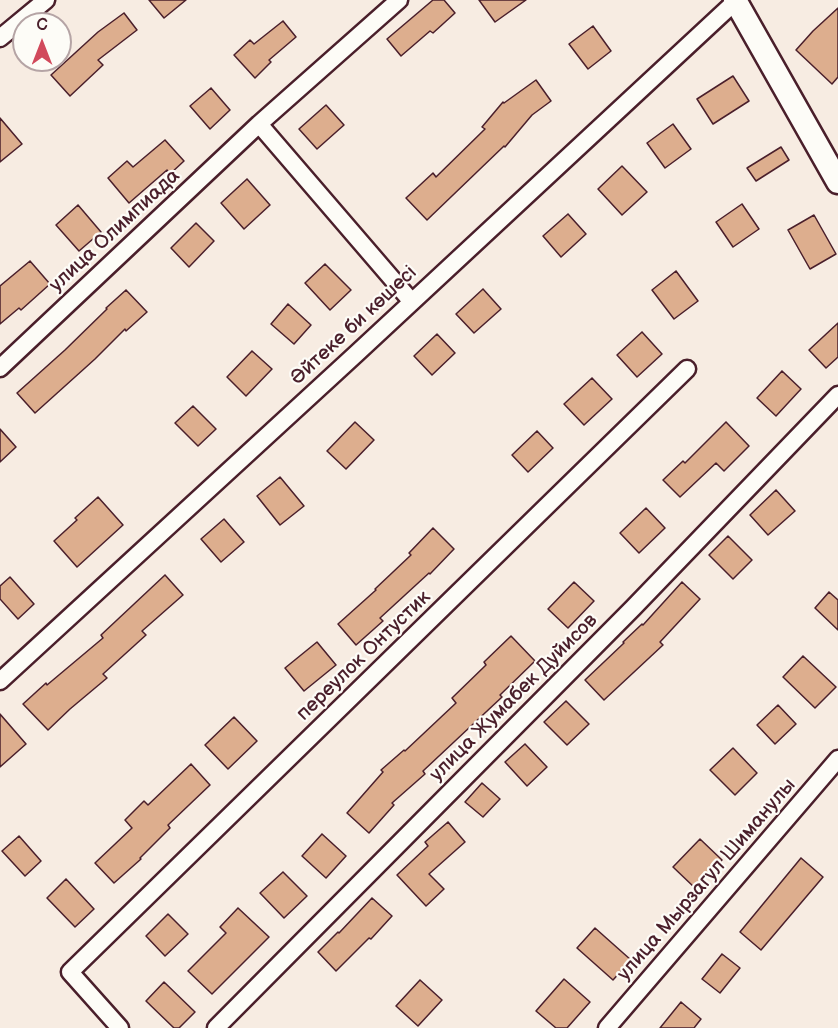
<!DOCTYPE html>
<meta charset="utf-8">
<style>
body{margin:0}
#map{position:relative;width:838px;height:1028px;overflow:hidden;background:#f7ece2;font-family:"Balsamiq Sans",sans-serif}
canvas{display:block}
.north{position:absolute;left:12px;top:12px;width:60px;height:60px;box-sizing:border-box;background:#fdfcf7;border:2px solid #b5a4a5;border-radius:50%;rotate:0deg;font-size:16px;font-weight:700;line-height:24px;text-align:center;color:#4a1f2b}
.north::after{content:'';display:block;margin:auto;width:21px;height:27px;background:#d1495b;clip-path:polygon(50% 0,100% 100%,50% 72%,0 100%)}
</style>
<div id="map">
<canvas width="838" height="1028"></canvas>
<div class="north">С</div>
</div>
<script>
const context = document.querySelector('canvas').getContext('2d');
context.lineJoin = 'round';
function fillPath(path, color) { context.fillStyle = color; context.fill(path, 'evenodd'); }
const toPath = rows => new Path2D(rows.map(r => 'M' + r).join(''));
function strokePath(path, color, width, dash) { context.strokeStyle = color; context.lineWidth = width; context.lineCap = dash ? 'butt' : 'round'; context.setLineDash(dash || []); context.stroke(path); }
function label(font, color, halo, rows, align = 'center') {
  context.font = font + ' "Balsamiq Sans",sans-serif'; context.lineWidth = 4.5; context.setLineDash([]); context.textBaseline = 'middle'; context.strokeStyle = halo; context.fillStyle = color; for (const [text, x, y, turn = 0] of rows) {
    context.save(); context.translate(x, y); context.rotate((+turn || 0) * Math.PI / 180); context.textAlign = isNaN(turn) ? turn : align; if (halo) context.strokeText(text, 0, 0); context.fillText(text, 0, 0); context.restore();
  }
}
const building = toPath([
 [149,0,186,0,164,18,149,0],
 [433,0,444,0,455,13,433,33,430,31,401,56,387,39,433,0],
 [479,0,526,0,495,22,479,0],
 [838,8,838,77,832,84,796,50,813,31,838,8],
 [124,13,137,30,98,60,103,65,70,96,51,75,98,32,124,13],
 [283,21,296,37,269,60,271,62,255,78,234,55,250,40,254,44,283,21],
 [593,26,611,51,588,69,569,44,593,26],
 [733,76,749,101,713,124,697,99,733,76],
 [536,80,551,101,532,115,505,147,504,146,427,220,406,198,433,173,436,177,485,129,482,127,503,102,504,103,536,80],
 [211,88,230,110,210,129,190,106,211,88],
 [326,105,344,125,317,149,299,129,326,105],
 [0,118,22,144,0,162,0,118],
 [673,124,691,149,665,168,647,143,673,124],
 [165,140,184,161,170,174,167,170,129,203,108,178,127,161,133,167,165,140],
 [781,147,789,160,756,181,747,168,781,147],
 [622,166,647,192,622,215,598,189,622,166],
 [247,179,270,205,244,229,221,203,247,179],
 [742,204,759,229,733,247,716,222,742,204],
 [78,205,101,232,79,251,56,225,78,205],
 [568,214,586,234,561,257,543,236,568,214],
 [814,215,836,254,810,269,788,230,814,215],
 [196,223,214,241,189,267,171,248,196,223],
 [30,261,50,284,21,310,19,308,0,324,0,286,30,261],
 [325,264,351,290,330,310,305,283,325,264],
 [676,271,698,301,674,319,652,290,676,271],
 [483,289,501,309,474,333,456,314,483,289],
 [126,290,147,312,126,331,125,329,95,359,35,413,17,393,65,350,107,309,106,308,126,290],
 [288,304,311,325,294,344,271,324,288,304],
 [838,323,838,357,826,368,809,350,838,323],
 [642,332,662,354,637,377,617,355,642,332],
 [437,334,455,353,432,375,414,356,437,334],
 [252,351,272,369,246,396,227,377,252,351],
 [782,371,801,389,776,416,757,398,782,371],
 [592,378,612,399,584,425,564,404,592,378],
 [193,406,216,429,198,446,175,423,193,406],
 [355,422,374,440,346,469,327,451,355,422],
 [726,422,749,446,724,471,716,463,680,497,663,480,683,461,685,463,726,422],
 [0,429,16,447,0,462,0,429],
 [537,431,553,448,528,472,512,455,537,431],
 [280,477,304,506,280,525,257,496,280,477],
 [776,490,795,511,768,535,750,515,776,490],
 [98,497,123,525,77,567,54,541,77,520,75,518,98,497],
 [646,508,665,528,639,553,620,533,646,508],
 [224,519,244,542,221,562,201,539,224,519],
 [433,528,454,549,430,574,429,573,380,618,383,621,356,645,338,624,376,590,375,589,411,555,409,553,433,528],
 [728,536,752,560,733,579,709,555,728,536],
 [165,575,183,595,142,631,146,635,103,674,107,678,70,709,48,730,23,704,46,683,47,685,103,638,101,635,165,575],
 [10,577,34,604,18,619,0,599,0,586,10,577],
 [574,582,594,601,568,628,548,609,574,582],
 [682,582,700,599,660,642,663,645,604,700,585,680,624,643,623,642,642,624,643,625,682,582],
 [829,592,838,600,838,630,815,608,829,592],
 [511,636,535,661,500,695,502,697,423,771,425,774,392,803,394,805,369,833,347,813,383,772,381,770,404,750,405,751,456,703,452,698,486,665,484,662,511,636],
 [317,642,336,665,304,691,285,668,317,642],
 [803,656,836,687,815,708,783,677,803,656],
 [566,701,589,724,567,745,544,722,566,701],
 [778,705,796,724,775,744,757,725,778,705],
 [0,714,26,744,0,767,0,714],
 [234,717,257,741,228,769,205,745,234,717],
 [525,744,547,767,527,786,505,762,525,744],
 [733,748,757,773,735,795,710,770,733,748],
 [191,764,210,785,168,825,170,828,140,858,141,859,114,883,95,863,132,828,125,820,144,801,148,805,191,764],
 [482,783,500,799,483,817,465,802,482,783],
 [448,822,465,842,429,874,444,889,426,906,397,875,428,846,425,842,448,822],
 [322,834,346,856,326,878,302,856,322,834],
 [19,836,41,861,25,876,2,851,19,836],
 [700,839,722,860,695,888,673,867,700,839],
 [801,858,823,877,761,950,740,932,801,858],
 [283,872,307,896,284,918,260,893,283,872],
 [66,879,94,909,75,927,47,898,66,879],
 [372,898,392,916,371,939,369,938,336,971,318,952,338,932,339,933,372,898],
 [238,908,269,937,212,994,188,971,226,933,220,927,238,908],
 [168,914,188,934,165,956,146,936,168,914],
 [595,928,631,960,613,980,577,948,595,928],
 [722,954,740,968,720,993,702,979,722,954],
 [564,979,590,1002,567,1028,556,1028,536,1011,564,979],
 [420,980,442,1000,418,1026,396,1006,420,980],
 [164,982,195,1012,179,1028,174,1028,146,1001,164,982],
 [681,1002,701,1019,694,1028,660,1028,681,1002]
]);
const minor = toPath([
 [0,38,46,0],
 [259,124,399,0],
 [0,368,259,124,412,302],
 [0,681,356,354,737,0],
 [120,1028,70,972,687,369],
 [216,1028,633,608,838,395],
 [607,1028,838,759]
]);
const secondary = toPath([
 [735,0,838,182]
]);
const streetNames = [
 ["улица Олимпиада",115,231,-43],
 ["Әйтеке би көшесі",354,326,-43],
 ["переулок Онтустик",364,656,-44],
 ["улица Жумабек Дуйисов",514,698,-45],
 ["улица Мырзагул Шиманулы",707,880,-49]
];
fillPath(building, '#ddae8e');
strokePath(building, '#4a1f2b', 1.5);
strokePath(minor, '#4a1f2b', 21);
strokePath(secondary, '#4a1f2b', 27);
strokePath(minor, '#fdfcf7', 16);
strokePath(secondary, '#fdfcf7', 22);
label('20px', '#4a1f2b', '#fdfcf7', streetNames);
</script>
